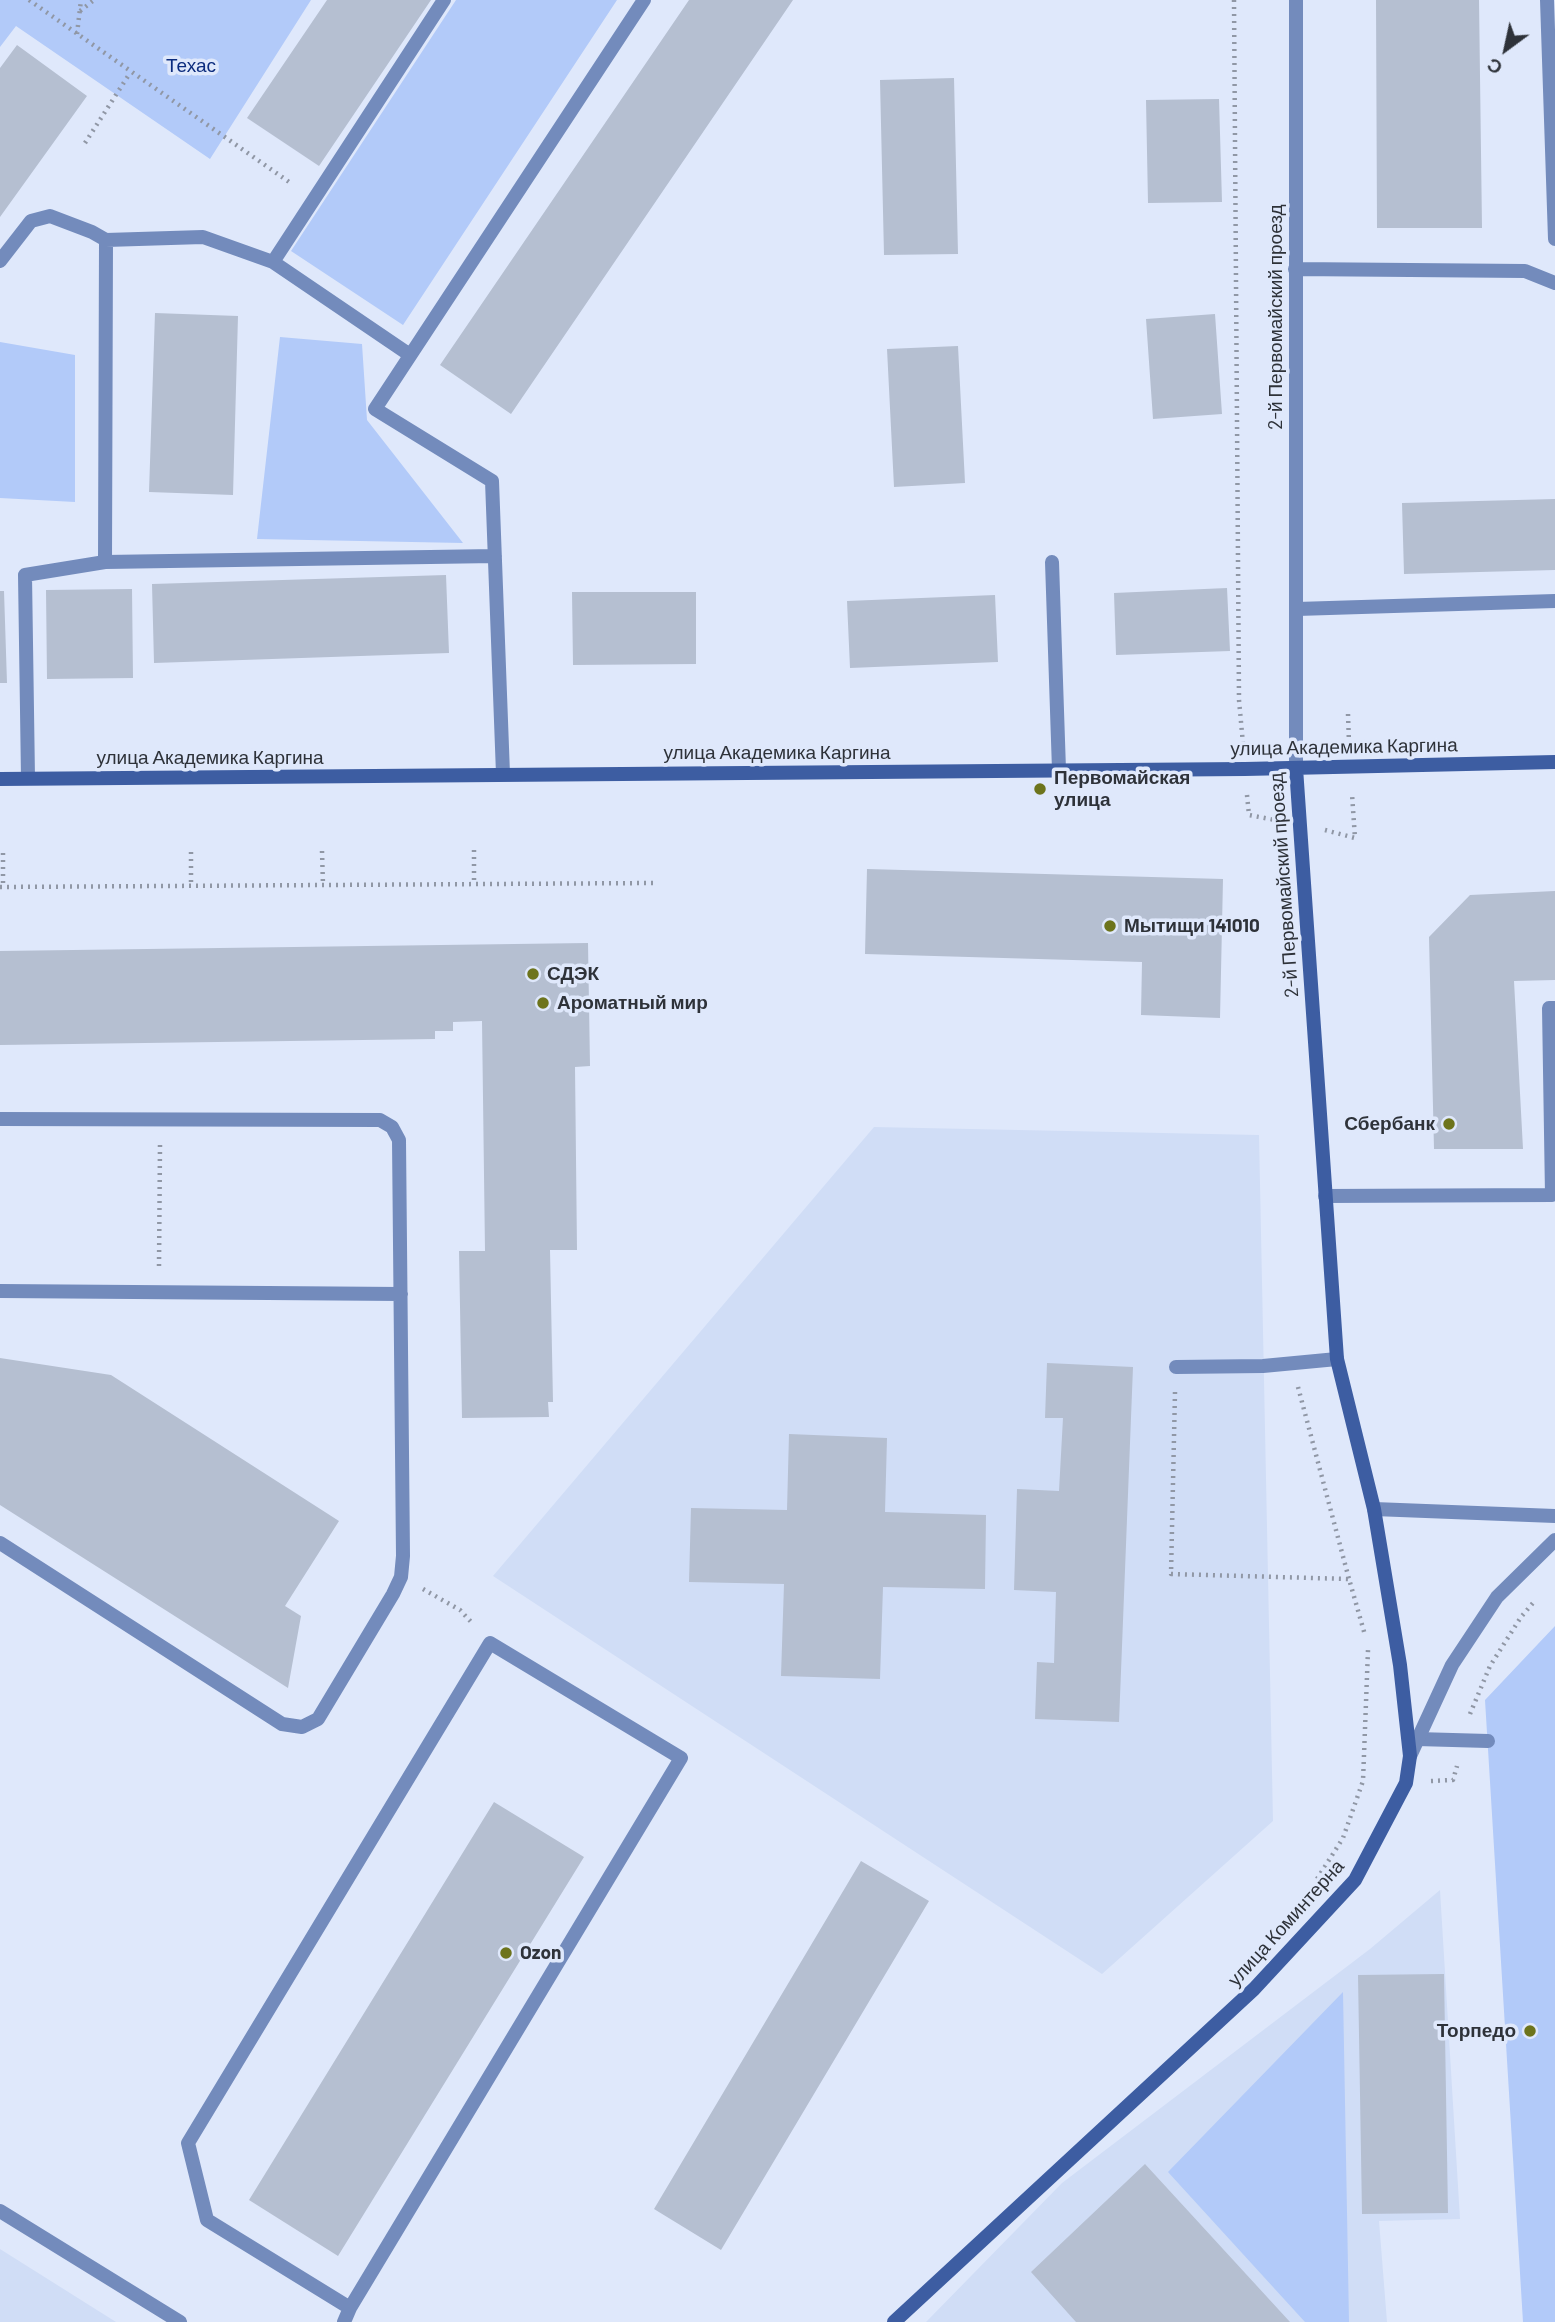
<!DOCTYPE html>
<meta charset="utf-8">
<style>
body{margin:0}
#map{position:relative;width:1555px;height:2322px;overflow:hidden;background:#dfe8fb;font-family:Barlow,sans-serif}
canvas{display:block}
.north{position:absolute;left:1471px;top:14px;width:70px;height:70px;-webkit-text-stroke:5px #dfe8fb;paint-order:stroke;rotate:213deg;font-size:19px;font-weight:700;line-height:28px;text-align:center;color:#2e3239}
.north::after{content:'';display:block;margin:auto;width:24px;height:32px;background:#2e3239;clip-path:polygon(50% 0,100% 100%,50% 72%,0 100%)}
</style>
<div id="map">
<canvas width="1555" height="2322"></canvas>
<div class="north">С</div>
</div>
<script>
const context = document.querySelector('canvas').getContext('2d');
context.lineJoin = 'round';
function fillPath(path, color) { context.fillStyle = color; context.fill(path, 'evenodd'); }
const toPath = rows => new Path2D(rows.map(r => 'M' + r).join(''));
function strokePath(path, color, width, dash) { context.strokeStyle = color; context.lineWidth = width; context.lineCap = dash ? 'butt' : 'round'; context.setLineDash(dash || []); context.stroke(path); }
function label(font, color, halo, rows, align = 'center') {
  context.font = font + ' Barlow,sans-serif'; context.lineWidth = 7; context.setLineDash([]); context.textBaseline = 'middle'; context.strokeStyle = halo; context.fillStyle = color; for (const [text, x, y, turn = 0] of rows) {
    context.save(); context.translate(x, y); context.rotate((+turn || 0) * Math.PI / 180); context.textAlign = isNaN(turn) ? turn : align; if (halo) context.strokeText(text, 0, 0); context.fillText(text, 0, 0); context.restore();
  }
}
const built = toPath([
 [874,1127,1259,1135,1273,1821,1102,1974,493,1576],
 [1440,1890,1460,2219,1379,2221,1387,2322,926,2322,1062,2183,1370,1949],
 [0,2249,116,2322,0,2322]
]);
const green = toPath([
 [0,0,311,0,210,159,16,26,0,47],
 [456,0,617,0,403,325,291,251],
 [280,337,362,344,367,420,463,543,257,539],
 [0,342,75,355,75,502,0,498],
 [1555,1626,1555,2322,1523,2322,1485,1700],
 [1343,1992,1349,2322,1305,2322,1168,2172]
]);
const building = toPath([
 [327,0,431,0,319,166,247,118],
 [689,0,793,0,511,414,440,365],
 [1376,0,1479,0,1482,228,1377,228],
 [17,45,87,96,0,217,0,68],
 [954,78,958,254,884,255,880,80],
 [1219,99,1222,202,1148,203,1146,100],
 [155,313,238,316,233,495,149,492],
 [1215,314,1222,414,1153,419,1146,319],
 [958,346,965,483,894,487,887,349],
 [1555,499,1555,570,1404,574,1402,503],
 [446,575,449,653,154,663,152,584],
 [1227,588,1230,651,1116,655,1114,593],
 [132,589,133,678,47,679,46,590],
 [0,591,4,591,7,683,0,683],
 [572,592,696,592,696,664,573,665],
 [995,595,998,662,850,668,847,601],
 [867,869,1223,879,1220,1018,1141,1015,1142,962,865,954],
 [1555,891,1555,980,1514,981,1523,1149,1434,1149,1429,937,1470,895],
 [588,943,590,1066,575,1067,577,1250,550,1250,553,1402,548,1402,549,1417,462,1418,459,1251,485,1251,482,1021,453,1022,453,1031,435,1031,435,1039,0,1045,0,951],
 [0,1358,111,1375,339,1521,285,1606,301,1616,288,1688,0,1505],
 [1047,1363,1133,1367,1119,1722,1035,1719,1037,1662,1054,1663,1056,1592,1014,1590,1017,1489,1059,1491,1063,1418,1045,1418],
 [789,1434,887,1438,885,1512,986,1515,985,1589,883,1587,880,1679,781,1676,784,1584,689,1582,691,1508,787,1510],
 [494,1802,584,1857,338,2256,249,2200],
 [861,1861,929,1901,721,2250,654,2209],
 [1444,1974,1448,2213,1362,2214,1358,1975],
 [1145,2164,1290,2322,1076,2322,1031,2272]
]);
const path = toPath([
 [29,0,292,184],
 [1234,0,1239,700,1243,744],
 [80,11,94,0],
 [77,34,81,0],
 [85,143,130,73],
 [1348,714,1349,743],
 [1247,795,1249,815,1275,820],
 [1325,830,1355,838,1352,794],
 [474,850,474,885],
 [322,851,323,885],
 [191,852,191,886],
 [3,853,3,887],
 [0,887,654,883],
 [159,1266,160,1145],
 [1298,1387,1349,1579],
 [1175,1392,1171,1574,1349,1579,1365,1635],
 [423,1589,460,1610,473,1624],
 [1470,1714,1490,1666,1521,1617,1533,1603],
 [1431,1781,1453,1780,1457,1766],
 [1317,1879,1343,1838,1363,1781,1368,1650]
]);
const lane = toPath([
 [1547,0,1555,239],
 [0,261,31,221,50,216,92,232,106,240,203,237,273,262],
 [410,355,273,262,444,0],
 [105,562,106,240],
 [1052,562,1059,770],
 [1297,609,1555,601],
 [503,774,492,481,375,409,644,0],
 [28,778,25,575,105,562,495,556],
 [0,1119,380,1120,392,1127,399,1140,403,1556,401,1577,393,1594,318,1719,302,1727,282,1724,0,1543],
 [1325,1196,1552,1195,1549,1008,1555,1008],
 [0,1291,401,1294],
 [1176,1367,1263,1366,1337,1359],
 [1417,1739,1488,1741],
 [0,2211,180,2322],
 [344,2322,350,2308,681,1758,490,1643,188,2143,207,2220,350,2308]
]);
const street = toPath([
 [1296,0,1296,768],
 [1295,269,1525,271,1555,283],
 [1374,1509,1555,1516],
 [1410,1756,1452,1665,1497,1597,1555,1540]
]);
const secondary = toPath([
 [0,779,1245,769,1555,762],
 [894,2322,1254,1989,1355,1880,1406,1783,1410,1756,1400,1665,1374,1509,1337,1359,1296,768]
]);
const markers = [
 [1040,789,7,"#6d741c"],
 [1110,926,7,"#6d741c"],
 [533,974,7,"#6d741c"],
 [543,1003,7,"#6d741c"],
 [1449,1124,7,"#6d741c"],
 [506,1953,7,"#6d741c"],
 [1530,2031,7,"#6d741c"]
];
const parkNames = [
 ["Техас",191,66]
];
const streetNames = [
 ["2-й Первомайский проезд",1276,317,-90],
 ["улица Академика Каргина",1344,747,-1],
 ["улица Академика Каргина",777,753],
 ["улица Академика Каргина",210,758],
 ["2-й Первомайский проезд",1284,885,-94],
 ["улица Коминтерна",1286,1923,-48]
];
const poiNames = [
 ["Первомайская",1054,778],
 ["улица",1054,800],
 ["Мытищи 141010",1124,926],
 ["СДЭК",547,974],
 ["Ароматный мир",557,1003],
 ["Сбербанк",1435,1124,"right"],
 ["Ozon",520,1953],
 ["Торпедо",1516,2031,"right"]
];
fillPath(built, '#d0ddf6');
fillPath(green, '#b2caf9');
fillPath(building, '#b5bfd1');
strokePath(path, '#9097a5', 4.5, [2, 5]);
strokePath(lane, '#738bbc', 14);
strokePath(street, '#738bbc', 14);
strokePath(secondary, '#3d5da2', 14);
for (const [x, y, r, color] of markers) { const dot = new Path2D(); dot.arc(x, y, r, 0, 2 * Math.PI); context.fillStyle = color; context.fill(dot); strokePath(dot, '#dfe8fb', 2.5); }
label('19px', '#0c2c7e', '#dfe8fb', parkNames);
label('19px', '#2e3239', '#dfe8fb', streetNames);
label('bold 19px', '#2e3239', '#dfe8fb', poiNames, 'left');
</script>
